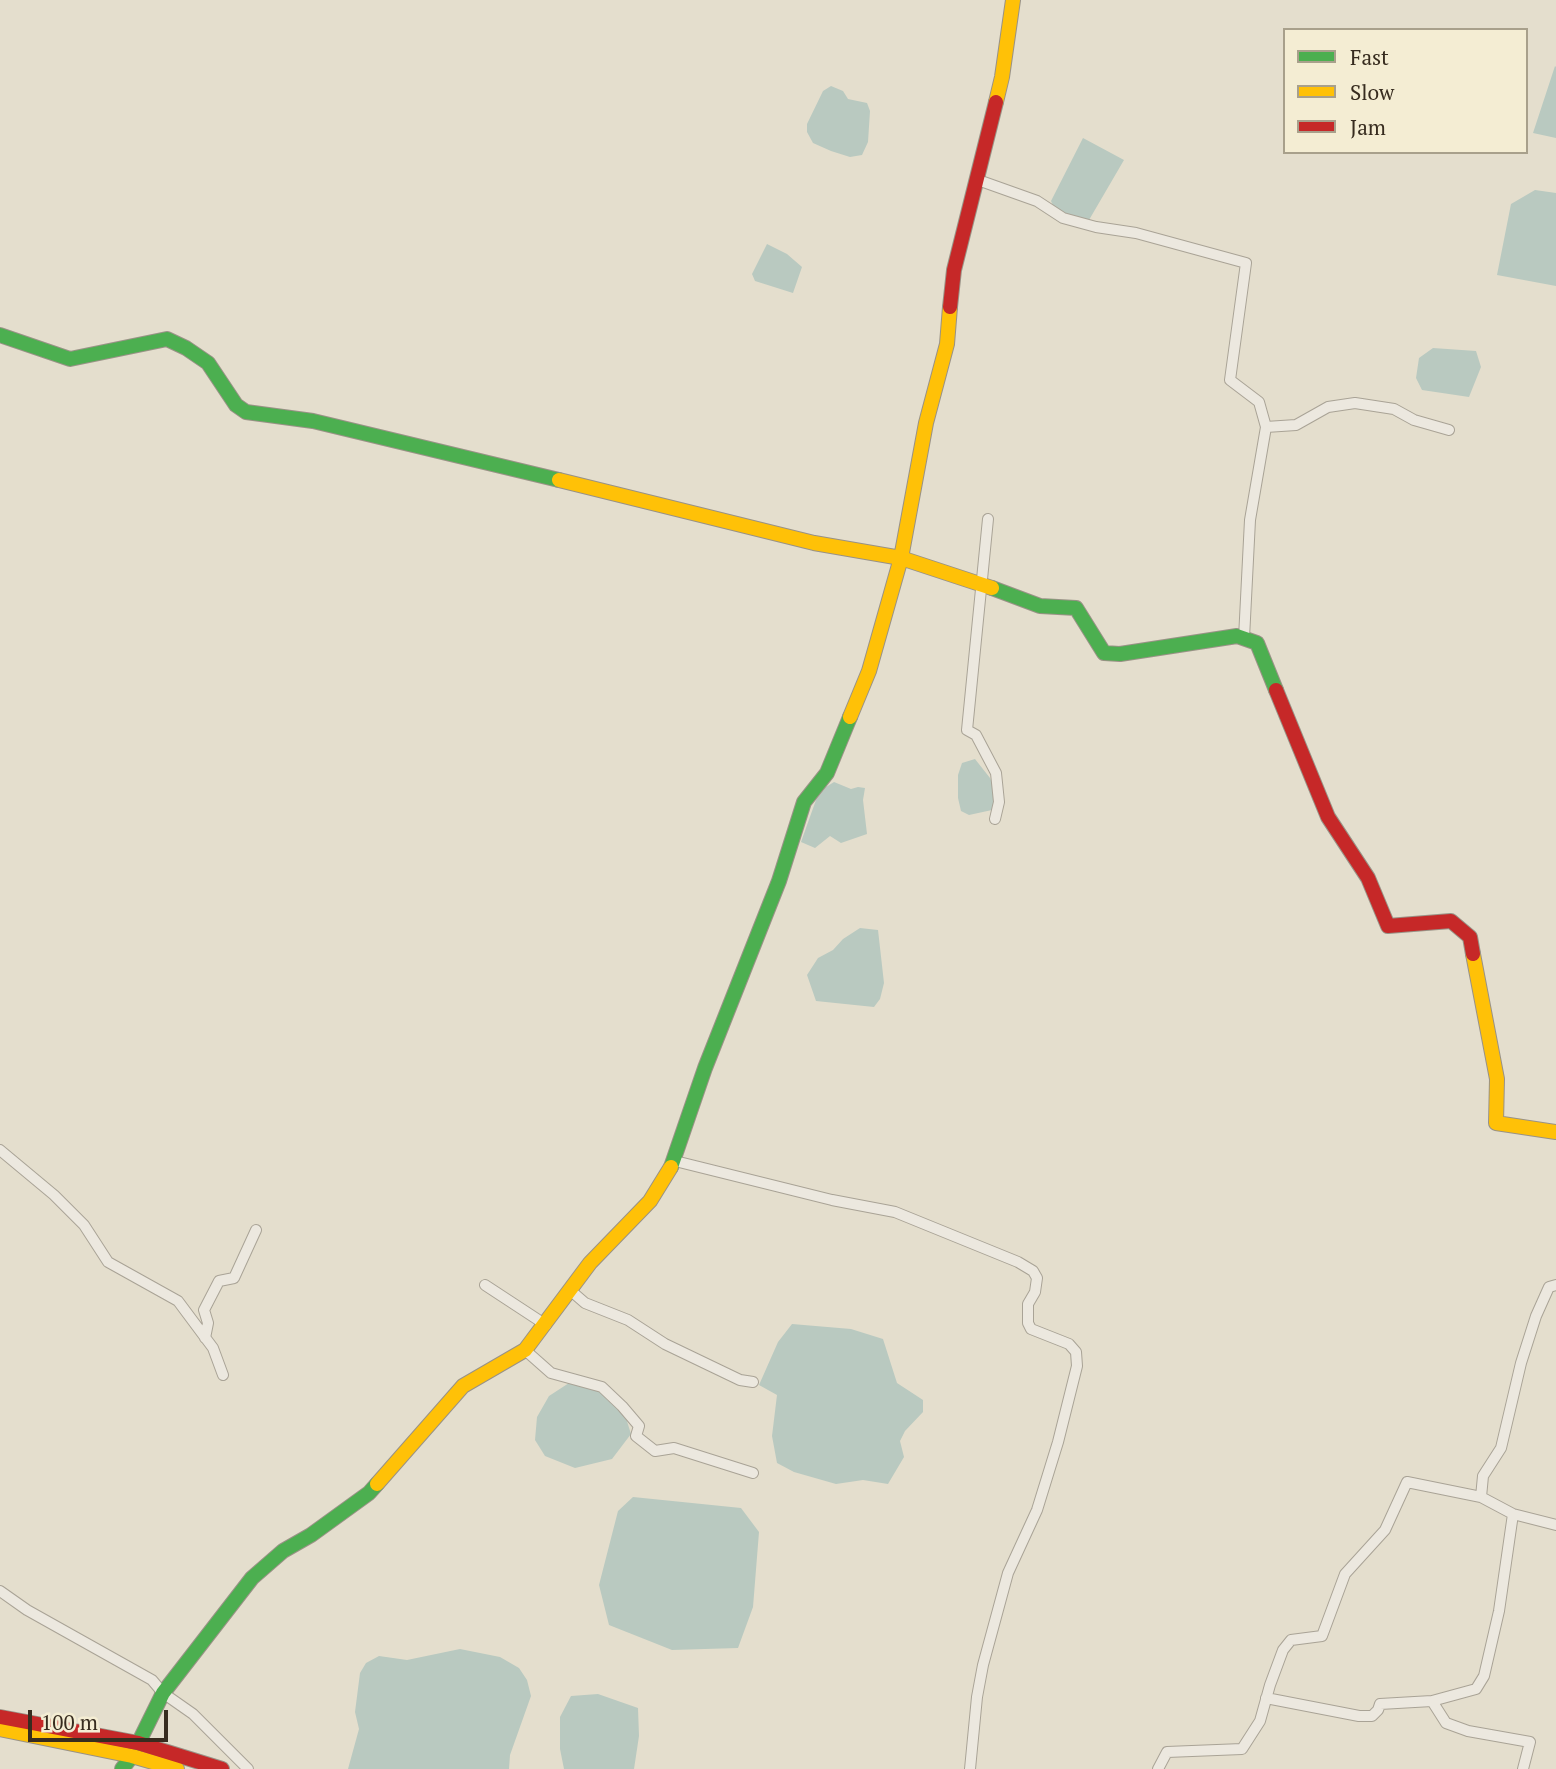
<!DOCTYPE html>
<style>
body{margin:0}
#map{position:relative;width:1556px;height:1769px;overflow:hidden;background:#e4decd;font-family:"PT Serif",serif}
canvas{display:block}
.legend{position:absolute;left:1283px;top:28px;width:245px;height:126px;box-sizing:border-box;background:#f4edd3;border:2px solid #a8a08b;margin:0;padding:9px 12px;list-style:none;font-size:21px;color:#372c1f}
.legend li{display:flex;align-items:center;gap:14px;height:35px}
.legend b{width:35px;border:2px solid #a8a08b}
.scale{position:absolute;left:28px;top:1710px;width:140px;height:32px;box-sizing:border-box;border:4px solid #372c1f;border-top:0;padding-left:9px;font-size:21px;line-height:24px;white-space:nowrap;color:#372c1f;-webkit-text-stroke:5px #f4edd3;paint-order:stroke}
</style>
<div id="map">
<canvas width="1556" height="1769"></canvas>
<ul class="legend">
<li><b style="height:9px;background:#4caf50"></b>Fast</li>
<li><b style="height:9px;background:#ffc107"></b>Slow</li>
<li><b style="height:9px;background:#c62828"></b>Jam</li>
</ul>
<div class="scale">100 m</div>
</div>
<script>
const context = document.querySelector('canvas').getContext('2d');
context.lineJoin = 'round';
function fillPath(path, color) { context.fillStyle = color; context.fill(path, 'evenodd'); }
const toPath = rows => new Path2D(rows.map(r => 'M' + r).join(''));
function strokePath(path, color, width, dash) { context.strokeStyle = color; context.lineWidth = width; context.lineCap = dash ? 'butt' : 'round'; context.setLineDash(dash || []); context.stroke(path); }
const water = toPath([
 [1555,66,1556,67,1556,138,1533,133],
 [831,86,843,91,848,99,867,103,870,111,868,142,862,155,850,157,831,151,813,143,807,132,807,124,823,91],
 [1083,138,1124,160,1089,220,1055,210,1051,201],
 [1535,190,1556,193,1556,286,1497,275,1511,204],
 [767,244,787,254,802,267,793,293,755,281,752,274],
 [1433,348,1476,351,1481,367,1469,397,1422,390,1416,378,1419,358],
 [975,759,990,778,995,789,994,799,992,810,969,815,961,811,958,798,958,775,962,763],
 [834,782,851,789,858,787,865,788,863,800,867,834,841,843,830,836,815,848,801,842,816,800,826,787],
 [860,928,878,930,884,983,880,999,874,1007,816,1001,807,975,818,958,833,950,843,939],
 [792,1324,851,1329,883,1339,897,1383,923,1400,923,1412,905,1431,900,1441,904,1457,888,1484,863,1480,836,1484,794,1472,777,1463,772,1436,777,1395,759,1385,778,1342],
 [569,1383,593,1387,613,1402,626,1418,631,1434,612,1459,575,1468,545,1456,535,1440,537,1417,549,1396],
 [633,1497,741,1508,759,1532,753,1607,738,1648,672,1650,609,1625,599,1585,618,1511],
 [460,1649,500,1657,519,1668,527,1680,531,1696,510,1755,509,1769,348,1769,359,1729,355,1712,360,1673,366,1663,379,1656,407,1660],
 [598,1694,638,1708,639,1736,634,1769,564,1769,560,1749,560,1717,571,1696]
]);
const street = toPath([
 [978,180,1037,201,1063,218,1096,227,1136,233,1246,263,1230,380,1259,402,1266,427],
 [988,519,967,730,976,735,996,773,999,802,995,819],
 [1244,638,1250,520,1266,427,1296,425,1328,407,1355,403,1394,409,1414,420,1449,430],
 [0,1150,54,1195,84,1225,108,1262,178,1301,213,1348,223,1375],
 [675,1161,832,1200,895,1212,1018,1262,1033,1271,1037,1278,1035,1292,1028,1304,1028,1323,1031,1329,1069,1344,1076,1352,1077,1366,1058,1442,1037,1510,1008,1573,983,1665,977,1697,970,1769],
 [485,1285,546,1325],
 [570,1290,585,1303,628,1320,665,1344,740,1380,753,1382],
 [205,1338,208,1323,204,1310,219,1281,234,1278,256,1230],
 [525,1350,551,1373,602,1387,622,1406,639,1426,636,1436,655,1451,674,1448,753,1473],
 [1481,1497,1483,1476,1501,1448,1521,1363,1536,1316,1549,1287,1556,1285],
 [0,1591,27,1610,152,1680,163,1693,193,1714,248,1769],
 [1266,1698,1359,1716,1372,1716,1378,1710,1380,1704,1432,1701,1476,1689,1484,1676,1499,1611,1513,1514],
 [1432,1701,1446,1723,1468,1731,1530,1742,1523,1769],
 [1158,1769,1167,1752,1242,1749,1260,1721,1270,1685,1283,1650,1291,1640,1322,1636,1345,1574,1385,1530,1407,1482,1481,1497,1513,1514,1556,1525]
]);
const fast = toPath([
 [0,335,70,359,167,339,186,348,208,363,236,405,246,412,313,421,559,480],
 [992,588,1040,606,1076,608,1104,653,1120,654,1237,636,1257,643,1276,690],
 [671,1167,705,1068,779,881,804,802,827,773,850,717],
 [122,1769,132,1756,163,1693,252,1578,283,1551,311,1535,369,1493,377,1484]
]);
const slow = toPath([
 [996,102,1002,77,1013,0],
 [559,480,814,543,901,558,992,588],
 [850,717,869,671,901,558,926,423,947,344,950,307],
 [1473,954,1497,1079,1496,1123,1556,1132],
 [377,1484,463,1386,525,1350,590,1263,650,1201,671,1167],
 [0,1729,132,1756,177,1769]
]);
const jam = toPath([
 [950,307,954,270,996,102],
 [1276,690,1328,817,1368,878,1388,926,1451,921,1470,937,1473,954],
 [0,1717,138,1743,222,1769]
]);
fillPath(water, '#b9c9c0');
strokePath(street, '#a9a396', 12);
strokePath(fast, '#999286', 16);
strokePath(slow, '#999286', 16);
strokePath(jam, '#999286', 16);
strokePath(street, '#ece8df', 10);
strokePath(fast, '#4caf50', 14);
strokePath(slow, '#ffc107', 14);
strokePath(jam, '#c62828', 14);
</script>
